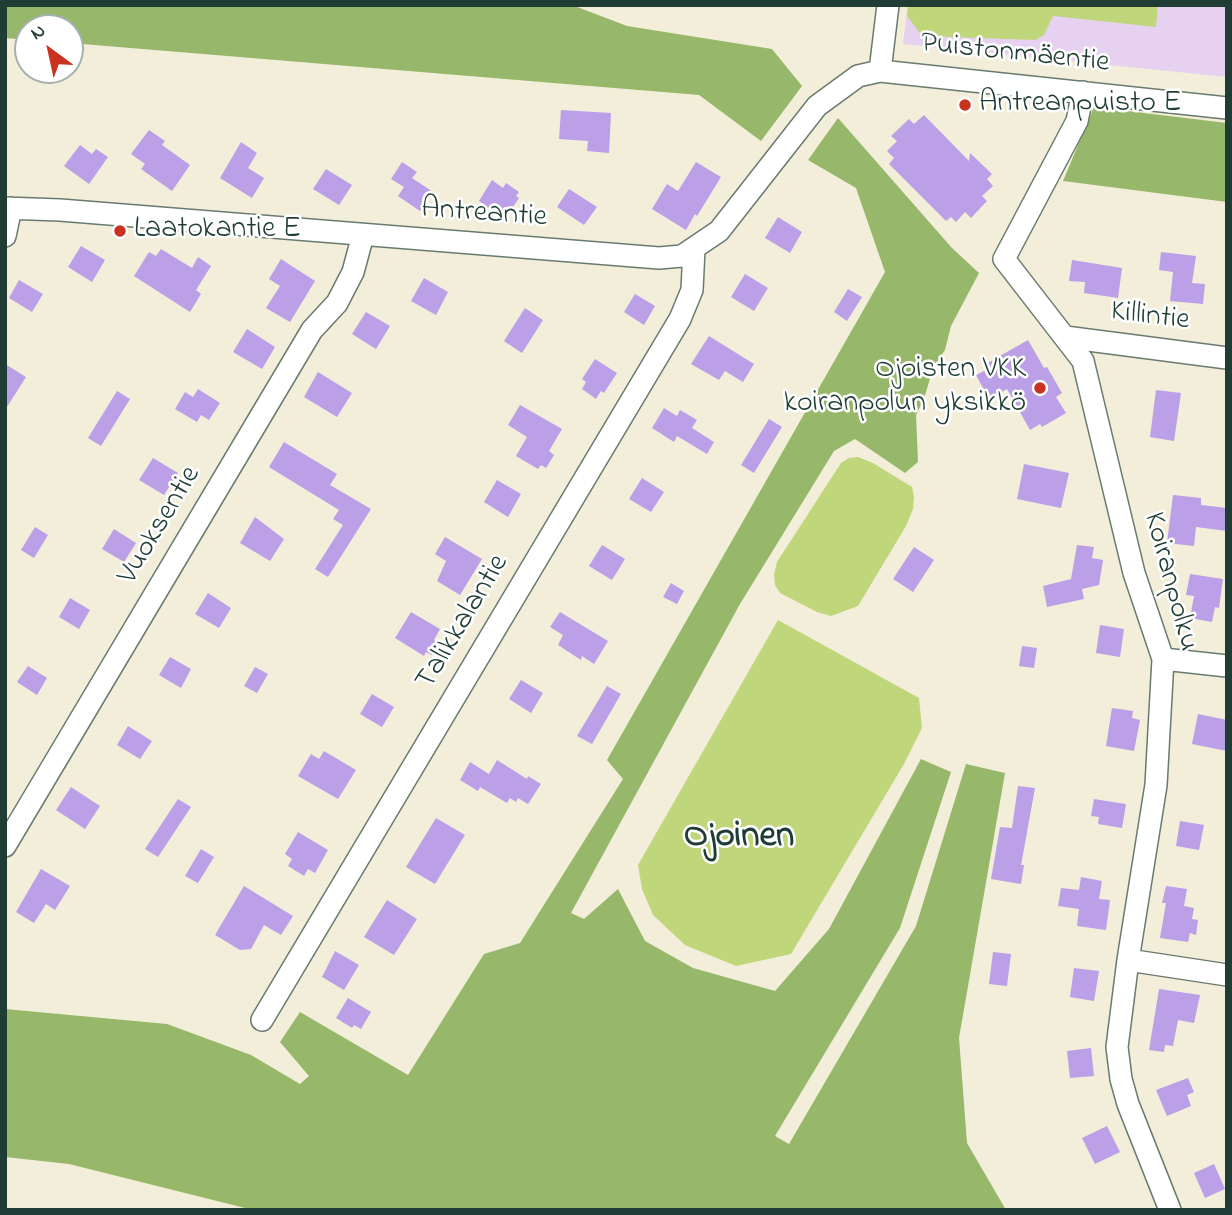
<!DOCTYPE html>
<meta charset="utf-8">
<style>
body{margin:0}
#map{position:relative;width:1232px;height:1215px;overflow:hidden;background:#f2eeda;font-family:"Indie Flower",sans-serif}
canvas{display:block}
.frame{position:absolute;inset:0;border:7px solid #1f3d34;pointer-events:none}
.north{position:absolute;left:14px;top:14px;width:70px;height:70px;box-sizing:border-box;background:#fff;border:2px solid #a5b1ae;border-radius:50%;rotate:327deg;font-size:19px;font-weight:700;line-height:28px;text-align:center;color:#1f3d34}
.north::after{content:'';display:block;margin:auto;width:24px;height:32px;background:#c8321e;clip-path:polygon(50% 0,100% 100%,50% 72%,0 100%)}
</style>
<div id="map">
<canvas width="1232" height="1215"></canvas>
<div class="frame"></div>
<div class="north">N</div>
</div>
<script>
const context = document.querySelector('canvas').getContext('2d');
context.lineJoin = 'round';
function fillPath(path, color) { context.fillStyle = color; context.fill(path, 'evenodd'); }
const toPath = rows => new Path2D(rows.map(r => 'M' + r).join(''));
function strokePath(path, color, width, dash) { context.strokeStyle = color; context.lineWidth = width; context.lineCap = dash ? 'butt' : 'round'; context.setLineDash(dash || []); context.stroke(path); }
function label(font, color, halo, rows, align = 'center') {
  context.font = font + ' "Indie Flower",sans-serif'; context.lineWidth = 5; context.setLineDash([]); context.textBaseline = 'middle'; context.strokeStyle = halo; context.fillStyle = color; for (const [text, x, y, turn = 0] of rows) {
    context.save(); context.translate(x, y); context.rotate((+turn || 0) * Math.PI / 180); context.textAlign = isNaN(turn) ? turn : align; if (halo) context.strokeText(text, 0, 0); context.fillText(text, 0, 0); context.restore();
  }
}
const built = toPath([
 [908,5,1227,5,1227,77,903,44]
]);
const green = toPath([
 [908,5,1158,5,1156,27,1053,16,1044,35,1035,40,922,36,907,16],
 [858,457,873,463,912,487,914,497,913,509,906,526,858,606,831,616,817,612,780,593,775,585,774,574,777,562,841,463,849,458],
 [778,620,919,698,922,728,904,764,791,954,736,966,685,945,653,915,642,889,638,865]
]);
const forest = toPath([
 [5,5,572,5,627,26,772,49,802,86,761,141,699,95,70,43,70,28,28,28,28,40,5,38],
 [1094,107,1227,123,1227,202,1063,181],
 [838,118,952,248,979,273,951,326,945,350,933,368,924,399,916,415,918,462,905,473,855,439,834,451,740,604,571,913,584,919,618,889,645,941,693,968,775,991,829,929,921,759,951,772,900,928,775,1136,789,1144,916,926,966,764,1005,773,959,1038,967,1143,1006,1210,253,1210,69,1164,5,1157,5,1009,167,1024,251,1055,300,1084,309,1076,280,1042,300,1012,408,1075,484,954,520,943,623,779,607,760,885,272,856,188,808,160]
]);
const building = toPath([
 [561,110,611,113,609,153,587,151,588,141,559,139],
 [924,115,969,161,970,153,992,174,987,179,993,186,982,196,987,201,971,218,965,212,956,222,951,217,946,221,889,164,894,158,887,151,897,141,891,136,909,119,914,124],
 [149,130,165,141,162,145,190,165,172,191,141,169,145,164,131,154],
 [241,142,257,153,248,168,264,178,252,198,220,178],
 [80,145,92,154,96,149,108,157,89,184,64,166],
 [402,162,417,172,412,178,433,192,420,211,398,196,404,187,391,179],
 [696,162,721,177,697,216,695,214,686,230,652,209,667,184,678,191],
 [326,169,352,185,339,205,313,189],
 [492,180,503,188,506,183,519,192,516,196,519,198,505,219,479,201],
 [569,189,597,207,584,225,557,207],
 [778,217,802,232,790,253,765,238],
 [81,246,105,260,92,282,68,267],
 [161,249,192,268,198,257,211,266,196,290,201,294,190,312,134,276,149,252,156,256],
 [1161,252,1196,256,1192,283,1205,284,1203,304,1170,301,1173,272,1159,270],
 [281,259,315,281,290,322,266,308,280,286,269,279],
 [1072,260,1122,268,1118,298,1084,293,1085,282,1069,281],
 [745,274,768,288,754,311,731,297],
 [424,278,448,292,436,315,411,301],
 [19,280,43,294,32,312,9,298],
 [848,289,862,297,847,321,834,312],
 [635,294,655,306,644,325,624,312],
 [525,308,543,320,522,353,504,341],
 [366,312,390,326,376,349,352,334],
 [247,329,275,347,262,369,233,352],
 [709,336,754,364,743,382,725,371,719,380,691,364],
 [1028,340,1044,368,1047,367,1062,393,1056,397,1066,413,1042,427,1040,424,1030,430,1007,389,989,399,976,375,986,370,984,365],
 [595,359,617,373,604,393,601,391,596,399,582,389,586,382,582,379],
 [5,364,26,377,5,410],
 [318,372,352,393,337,417,304,397],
 [198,389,220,403,209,420,201,415,197,422,175,409,185,392,193,397],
 [1156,390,1181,393,1174,441,1150,437],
 [117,391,130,399,101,446,88,438],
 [520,405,562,429,549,451,554,455,546,468,541,465,538,469,516,456,527,437,508,425],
 [664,408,677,416,680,410,697,420,692,428,714,442,707,454,677,436,674,442,652,428],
 [769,419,782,427,754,473,741,465],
 [284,442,337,474,330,485,371,509,328,577,315,569,343,525,333,519,339,510,269,467],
 [153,458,178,473,164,495,139,480],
 [1024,464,1069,473,1061,508,1017,499],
 [642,478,664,492,651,512,629,499],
 [497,480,521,494,508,517,484,502],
 [1173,495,1201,498,1201,505,1227,508,1227,531,1196,527,1194,546,1167,543],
 [255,517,284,539,270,561,240,543],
 [35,527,48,535,34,558,21,550],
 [114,529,136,543,124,562,102,549],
 [445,537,482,559,460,595,437,581,446,561,435,554],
 [602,545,625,559,612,580,589,566],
 [1077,545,1094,547,1092,558,1103,560,1099,585,1082,589,1084,599,1047,607,1043,586,1071,579],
 [914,547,934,560,913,592,893,579],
 [1190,574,1223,579,1219,608,1215,607,1212,622,1190,618,1194,596,1186,595],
 [671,583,684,591,677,604,663,597],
 [208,593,231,608,219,628,195,614],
 [70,598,90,610,79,629,59,617],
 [411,612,440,629,434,640,439,643,432,655,426,652,424,656,395,638],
 [560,612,608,641,594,664,582,656,581,660,558,645,563,635,550,627],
 [1100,625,1124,629,1120,657,1096,653],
 [1022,646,1037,648,1034,668,1019,666],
 [170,657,191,669,181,688,159,675],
 [28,666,47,678,37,695,17,682],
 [255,667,268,674,257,693,244,686],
 [521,680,543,693,531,713,509,699],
 [607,686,621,694,592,744,577,736],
 [372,694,394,707,382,727,360,714],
 [1112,708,1133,711,1132,718,1140,720,1134,751,1106,746],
 [1198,714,1227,720,1227,751,1192,744],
 [128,726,152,741,140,759,117,745],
 [324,751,356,770,338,799,298,776,311,754,319,759],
 [497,760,527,779,528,776,541,784,528,804,518,798,516,802,510,798,507,803,480,787,478,791,460,780,470,762,489,774],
 [1018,786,1035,788,1021,865,1024,865,1021,884,991,879,1000,827,1012,828],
 [71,787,100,806,85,829,56,810],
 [178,799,191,807,158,857,145,849],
 [1094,799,1126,804,1122,828,1098,824,1099,817,1091,816],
 [436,818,465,835,435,884,406,867],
 [1180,821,1204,825,1199,850,1176,846],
 [298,832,328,850,315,873,308,869,304,876,288,866,292,859,285,854],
 [201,849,214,857,198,883,185,876],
 [41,869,70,886,55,910,46,904,34,923,16,912],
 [1081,877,1102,881,1099,899,1110,900,1106,930,1077,926,1079,909,1058,906,1061,888,1079,890],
 [244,886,293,916,281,935,264,925,251,949,240,950,215,935],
 [1166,886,1187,889,1184,906,1194,908,1192,919,1198,920,1196,935,1190,933,1188,942,1160,938,1166,903,1162,903],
 [387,900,417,919,394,955,364,937],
 [335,951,359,965,344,990,322,977],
 [993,952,1011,954,1007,986,989,984],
 [1074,968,1099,971,1094,1001,1070,997],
 [1159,989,1200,995,1194,1023,1178,1020,1173,1046,1165,1045,1164,1052,1149,1050],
 [348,998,371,1012,361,1029,354,1025,352,1028,336,1018],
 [1091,1048,1094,1076,1070,1078,1067,1051],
 [1188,1078,1194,1092,1187,1095,1191,1106,1167,1116,1156,1090],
 [1107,1126,1120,1152,1095,1164,1082,1138],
 [1214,1164,1225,1189,1205,1198,1194,1173]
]);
const street = toPath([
 [880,71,888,5],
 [1083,92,1077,121,1004,259,1083,361,1134,573,1163,659,1156,785,1128,960,1117,1047,1121,1079,1128,1104,1170,1210],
 [5,208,60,210,659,258,682,256,719,231,817,106,858,76,880,71,1227,108],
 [5,236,11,208],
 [1065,337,1227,358],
 [1163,659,1227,666],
 [5,846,312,330,337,303,353,272,363,235],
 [1128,960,1227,975],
 [262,1020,680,319,692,290,694,249]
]);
const markers = [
 [965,105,7,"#c8321e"],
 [120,231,7,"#c8321e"],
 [1040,388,7,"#c8321e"]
];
const streetNames = [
 ["Puistonmäentie",1015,55,6],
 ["Antreantie",484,215,4],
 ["Killintie",1150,318,7],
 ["Vuoksentie",161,526,-59],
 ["Koiranpolku",1169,582,75],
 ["Talikkalantie",464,623,-59]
];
const poiNames = [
 ["Antreanpuisto E",979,105],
 ["Laatokantie E",134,231],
 ["Ojoisten VKK",1026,371,"right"],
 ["koiranpolun yksikkö",1026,405,"right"]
];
const districtNames = [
 ["Ojoinen",739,839]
];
fillPath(built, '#e6d2f0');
fillPath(green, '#bfd67b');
fillPath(forest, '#97b76b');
fillPath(building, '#bb9fe7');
strokePath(street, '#697b6e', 24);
strokePath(street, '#fff', 21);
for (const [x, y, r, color] of markers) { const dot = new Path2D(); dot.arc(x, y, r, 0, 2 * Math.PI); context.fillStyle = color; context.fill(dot); strokePath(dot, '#fff', 2.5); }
label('30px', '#1f3d34', '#fff', streetNames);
label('30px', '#1f3d34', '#fff', poiNames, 'left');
label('bold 37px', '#1f3d34', '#fff', districtNames);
</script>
